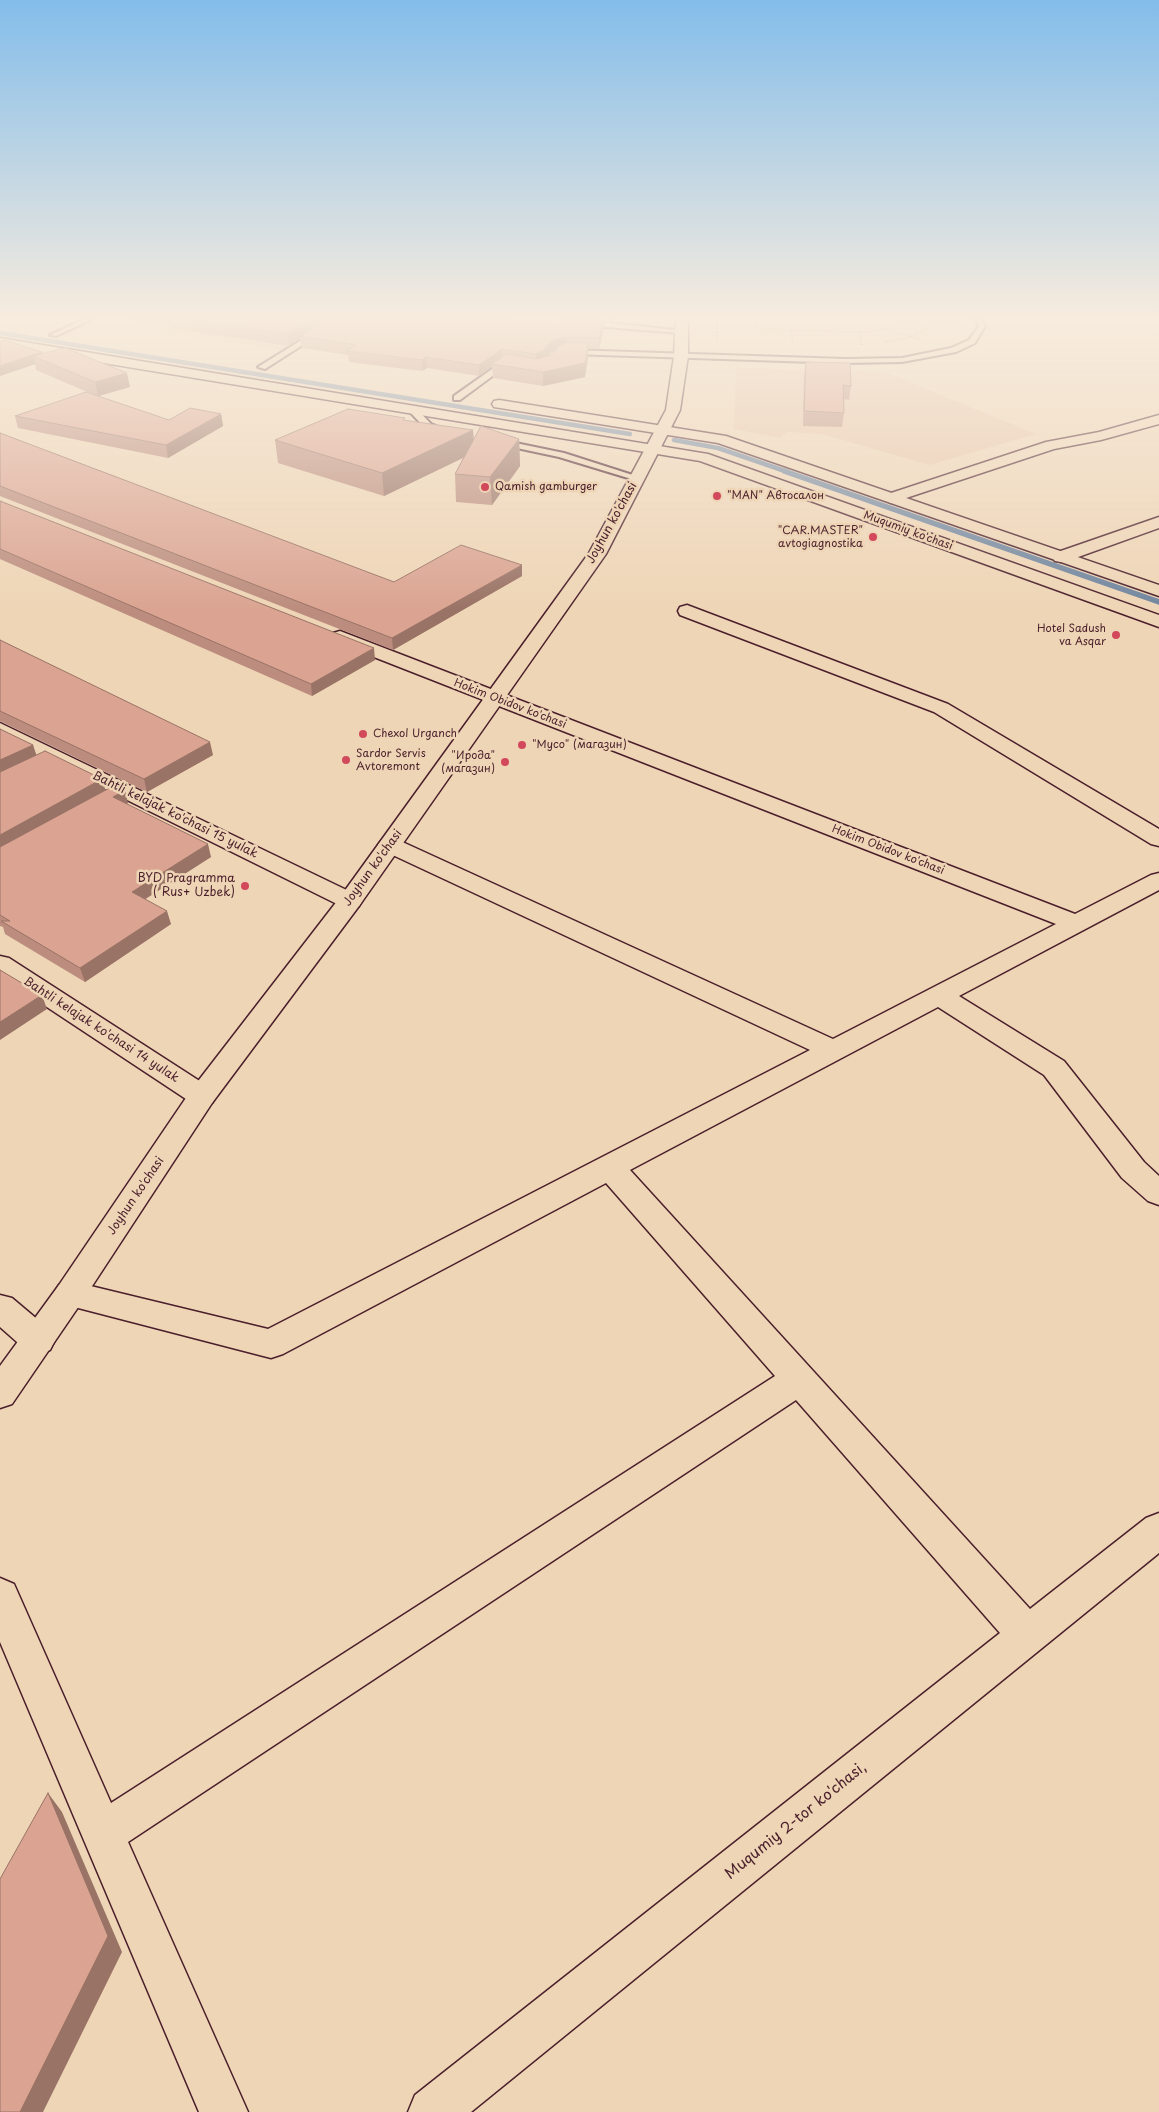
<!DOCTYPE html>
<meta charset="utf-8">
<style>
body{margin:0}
canvas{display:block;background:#eed5b6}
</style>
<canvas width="1159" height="2112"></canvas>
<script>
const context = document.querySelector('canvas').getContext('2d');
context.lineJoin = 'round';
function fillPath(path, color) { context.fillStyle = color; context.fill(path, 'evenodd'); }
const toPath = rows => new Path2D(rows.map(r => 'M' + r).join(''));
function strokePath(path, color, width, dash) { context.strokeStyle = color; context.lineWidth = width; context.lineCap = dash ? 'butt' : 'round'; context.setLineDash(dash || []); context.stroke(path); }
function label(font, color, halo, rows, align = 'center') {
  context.font = font + ' "Playpen Sans",sans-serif'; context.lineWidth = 5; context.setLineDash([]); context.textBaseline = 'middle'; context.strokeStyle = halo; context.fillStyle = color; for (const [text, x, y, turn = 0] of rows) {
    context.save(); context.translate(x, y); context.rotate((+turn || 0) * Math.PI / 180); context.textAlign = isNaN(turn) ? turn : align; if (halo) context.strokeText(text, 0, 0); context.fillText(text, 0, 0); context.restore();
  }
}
const built = toPath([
 [191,315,328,322,282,350,161,331],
 [736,368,885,372,1036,434,929,465,822,434,787,432,780,438,734,429]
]);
const streamFar1 = toPath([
 [0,333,630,434],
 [674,440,718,448,788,472]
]);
const stream = toPath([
 [784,471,1159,602]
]);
const path = toPath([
 [717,315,790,317],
 [717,315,717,341],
 [756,315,757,329,859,332,875,331,893,325,896,320,893,315],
 [789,315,793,344],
 [896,320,961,320],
 [885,329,919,339],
 [859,332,862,346],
 [885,342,911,337,926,329,932,321,926,315]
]);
const service = toPath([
 [93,315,101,315,56,336,50,335,93,315],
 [342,315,349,315,265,369,258,367,342,315],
 [604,315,610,315,610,323,683,331,680,333,606,327,603,325,604,315],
 [973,315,979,315,985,326,975,343,956,352,902,362,845,363,570,354,566,352,570,350,845,359,902,358,951,348,969,340,979,326,973,315],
 [502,362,515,365,506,366,460,400,454,400,454,396,502,362],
 [409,407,415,407,431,424,446,430,442,432,425,428,409,411,409,407],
 [501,440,564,453,642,478,638,481,559,457,498,444,497,442,501,440]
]);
const minor = toPath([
 [1159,415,1159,424,1101,440,1054,449,897,501,891,503,883,498,885,495,1046,442,1099,432,1159,415],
 [1159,517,1159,528,1067,561,1061,562,1055,561,1052,557,1055,553,1159,517],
 [687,605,948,704,1159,829,1159,846,1151,844,934,712,680,615,678,611,680,607,687,605],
 [340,631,1075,914,1151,875,1159,873,1159,890,959,996,1064,1061,1144,1162,1159,1176,1159,1205,1148,1201,1122,1178,1044,1075,938,1007,630,1170,1030,1609,1146,1518,1159,1513,1159,1553,471,2112,408,2112,415,2095,1000,1633,796,1400,128,1842,248,2112,199,2112,0,1642,0,1578,14,1584,111,1803,775,1376,606,1183,283,1354,271,1358,59,1303,54,1294,59,1285,70,1281,268,1329,810,1050,382,850,378,845,382,840,390,838,398,840,833,1039,1056,924,333,641,331,637,333,633,340,631],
 [0,723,359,896,362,901,359,906,350,908,341,906,0,737,0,723],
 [0,956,9,958,212,1089,216,1096,212,1103,202,1106,192,1103,0,976,0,956],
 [0,1295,12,1298,50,1330,55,1340,50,1350,38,1354,26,1350,0,1327,0,1295]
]);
const secondary = toPath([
 [0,338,708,454,1159,615,1159,627,700,461,0,346,0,338],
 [499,400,726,436,1159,585,1159,596,718,443,494,407,492,404,494,401,499,400]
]);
const primary = toPath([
 [676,315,688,315,688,356,680,410,606,554,359,906,212,1103,81,1303,12,1404,0,1408,0,1366,59,1285,192,1089,341,896,589,553,666,410,674,356,676,315]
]);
const wall = toPath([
 [102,315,517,315,517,318,514,317,514,321,562,322,565,315,599,315,598,318,604,318,604,329,599,349,588,349,588,357,585,377,543,386,493,378,492,367,479,376,427,368,422,371,349,362,348,355,302,348,300,338,289,346,171,328,170,325],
 [554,351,551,355,548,356,552,352],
 [0,342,42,352,42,354,130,387,99,396,169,420,221,414,223,426,168,458,18,428,15,416,92,394,36,370,35,364,0,376],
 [806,362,851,386,849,400,844,399,844,413,842,427,803,426,804,375],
 [405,420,474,439,519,439,520,466,492,505,456,502,455,474,463,458,384,496,278,463,275,440],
 [0,433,394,582,522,576,393,650,0,496],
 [0,501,375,660,312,696,0,559],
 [0,640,213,755,147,792,0,721],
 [0,729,33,745,36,755,128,803,127,804,211,857,145,899,171,924,85,982,5,934,3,927,0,926]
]);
const shadedWall = toPath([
 [320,315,339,315,300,336,300,338,289,346,287,334],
 [439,315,459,315,435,328,434,320,434,317],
 [604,318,604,329,599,349,599,338],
 [566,337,567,348,552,352,544,361,536,365,536,354,551,341],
 [588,343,588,357,585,377,543,386,543,372],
 [502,349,502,360,492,364,492,367,479,376,479,365],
 [42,352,44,361,33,356,35,364,0,376,0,366],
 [426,357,427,368,422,371,422,360],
 [127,373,130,387,98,396,95,382],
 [221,414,223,426,168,458,166,445],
 [473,430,475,452,384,496,382,473],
 [519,439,520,466,492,505,490,477],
 [522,565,522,576,393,650,392,638],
 [374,648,375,660,312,696,311,684],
 [210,742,213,755,147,792,144,779],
 [33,745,37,757,0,775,0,760],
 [102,779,106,792,0,851,0,835],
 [125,790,128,803,116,810,113,797],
 [208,844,211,857,136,905,132,892],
 [167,911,171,924,85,982,80,968],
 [42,995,47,1009,0,1040,0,1022],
 [48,1793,62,1812,122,1952,43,2112,20,2112]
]);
const building = toPath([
 [172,315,320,315,287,334,169,317,173,315,172,315],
 [335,315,439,315,434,317,434,320,441,322,455,315,514,315,512,321,562,322,563,316,604,318,599,338,566,337,551,341,544,350,536,354,502,349,479,365,426,357,422,360,347,351,356,345,300,336,335,315],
 [4,340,42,352,0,366,0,342,4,340],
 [568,342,588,343,585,363,543,372,492,364,506,354,537,359,551,355,559,346,568,342],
 [65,348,127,373,95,382,33,356,65,348],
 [806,362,850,363,851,386,843,385,844,413,804,411,806,362],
 [86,392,169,420,190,408,221,414,166,445,15,416,86,392],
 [348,409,405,418,403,420,473,430,382,473,275,440,348,409],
 [481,426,519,439,490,477,455,474,481,426],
 [0,433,394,582,461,545,522,565,392,638,0,486,0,433],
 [0,501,374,648,311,684,0,549,0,501],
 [0,640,210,742,144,779,0,711,0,640],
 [0,729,33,745,0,760,0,729],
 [45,751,102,779,0,835,0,772,45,751],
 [115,785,125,790,113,797,208,844,132,892,167,911,80,968,1,921,10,921,0,915,0,847,115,785],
 [0,970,42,995,0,1022,0,970],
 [48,1793,108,1936,20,2112,0,2112,0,1879,48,1793]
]);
const markers = [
 [485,487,5,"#d1495b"],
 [717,496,5,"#d1495b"],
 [873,537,5,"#d1495b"],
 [1116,635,5,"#d1495b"],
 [363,734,5,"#d1495b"],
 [522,745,5,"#d1495b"],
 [346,760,5,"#d1495b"],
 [505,762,5,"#d1495b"],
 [245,886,5,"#d1495b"]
];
const farPoinames = [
 ["Qamish gamburger",495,487],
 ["\"MAN\" Автосалон",727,496],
 ["\"CAR.MASTER\"",863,531,"right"],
 ["avtogiagnostika",863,544,"right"],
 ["Hotel Sadush",1106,629,"right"],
 ["va Asqar",1106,642,"right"],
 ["Chexol Urganch",373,734],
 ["\"Мусо\" (магазин)",532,745],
 ["Sardor Servis",356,754],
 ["Avtoremont",356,767],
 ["\"Ирода\"",495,756,"right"],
 ["(магазин)",495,769,"right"]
];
const farStreetnames = [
 ["Muqumiy ko'chasi",908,531,20],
 ["Hokim Obidov ko'chasi",510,704,21],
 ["Hokim Obidov ko'chasi",888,850,21]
];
const streetNames = [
 ["Joyhun ko'chasi",612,523,-61],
 ["Bahtli kelajak ko'chasi 15 yulak",175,815,26],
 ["Joyhun ko'chasi",373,868,-54],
 ["Bahtli kelajak ko'chasi 14 yulak",101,1030,33],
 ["Joyhun ko'chasi",136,1196,-56]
];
const poiNames = [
 ["BYD Pragramma",235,879],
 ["( Rus+ Uzbek)",235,893]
];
const nearStreetnames = [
 ["Muqumiy 2-tor ko'chasi,",796,1821,-39]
];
fillPath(built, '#e8c6ab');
strokePath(streamFar1, '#71869f', 4.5);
strokePath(stream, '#71869f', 5.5);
strokePath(service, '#4a1f2b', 4);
strokePath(minor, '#4a1f2b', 3);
strokePath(secondary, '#4a1f2b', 3);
strokePath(primary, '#4a1f2b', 3);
strokePath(path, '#4a1f2b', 2, [0.5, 2]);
fillPath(service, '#eed5b6');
fillPath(minor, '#eed5b6');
fillPath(secondary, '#eed5b6');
fillPath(primary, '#eed5b6');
fillPath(wall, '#bc8d7e');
fillPath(shadedWall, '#997366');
fillPath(building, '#dba492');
strokePath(building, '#997366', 1);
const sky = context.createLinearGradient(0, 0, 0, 610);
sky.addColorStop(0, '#83bdea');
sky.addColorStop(0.52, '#f7ecde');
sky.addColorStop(1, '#f7ecde00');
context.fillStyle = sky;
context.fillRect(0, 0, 1159, 610);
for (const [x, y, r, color] of markers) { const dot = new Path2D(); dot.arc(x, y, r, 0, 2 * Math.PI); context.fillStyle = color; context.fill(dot); strokePath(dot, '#eed5b6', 2); }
label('11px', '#4a1f2b', '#eed5b6', farPoinames, 'left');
label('11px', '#4a1f2b', '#eed5b6', farStreetnames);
label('12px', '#4a1f2b', '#eed5b6', streetNames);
label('12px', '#4a1f2b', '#eed5b6', poiNames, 'right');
label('15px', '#4a1f2b', '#eed5b6', nearStreetnames);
</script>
